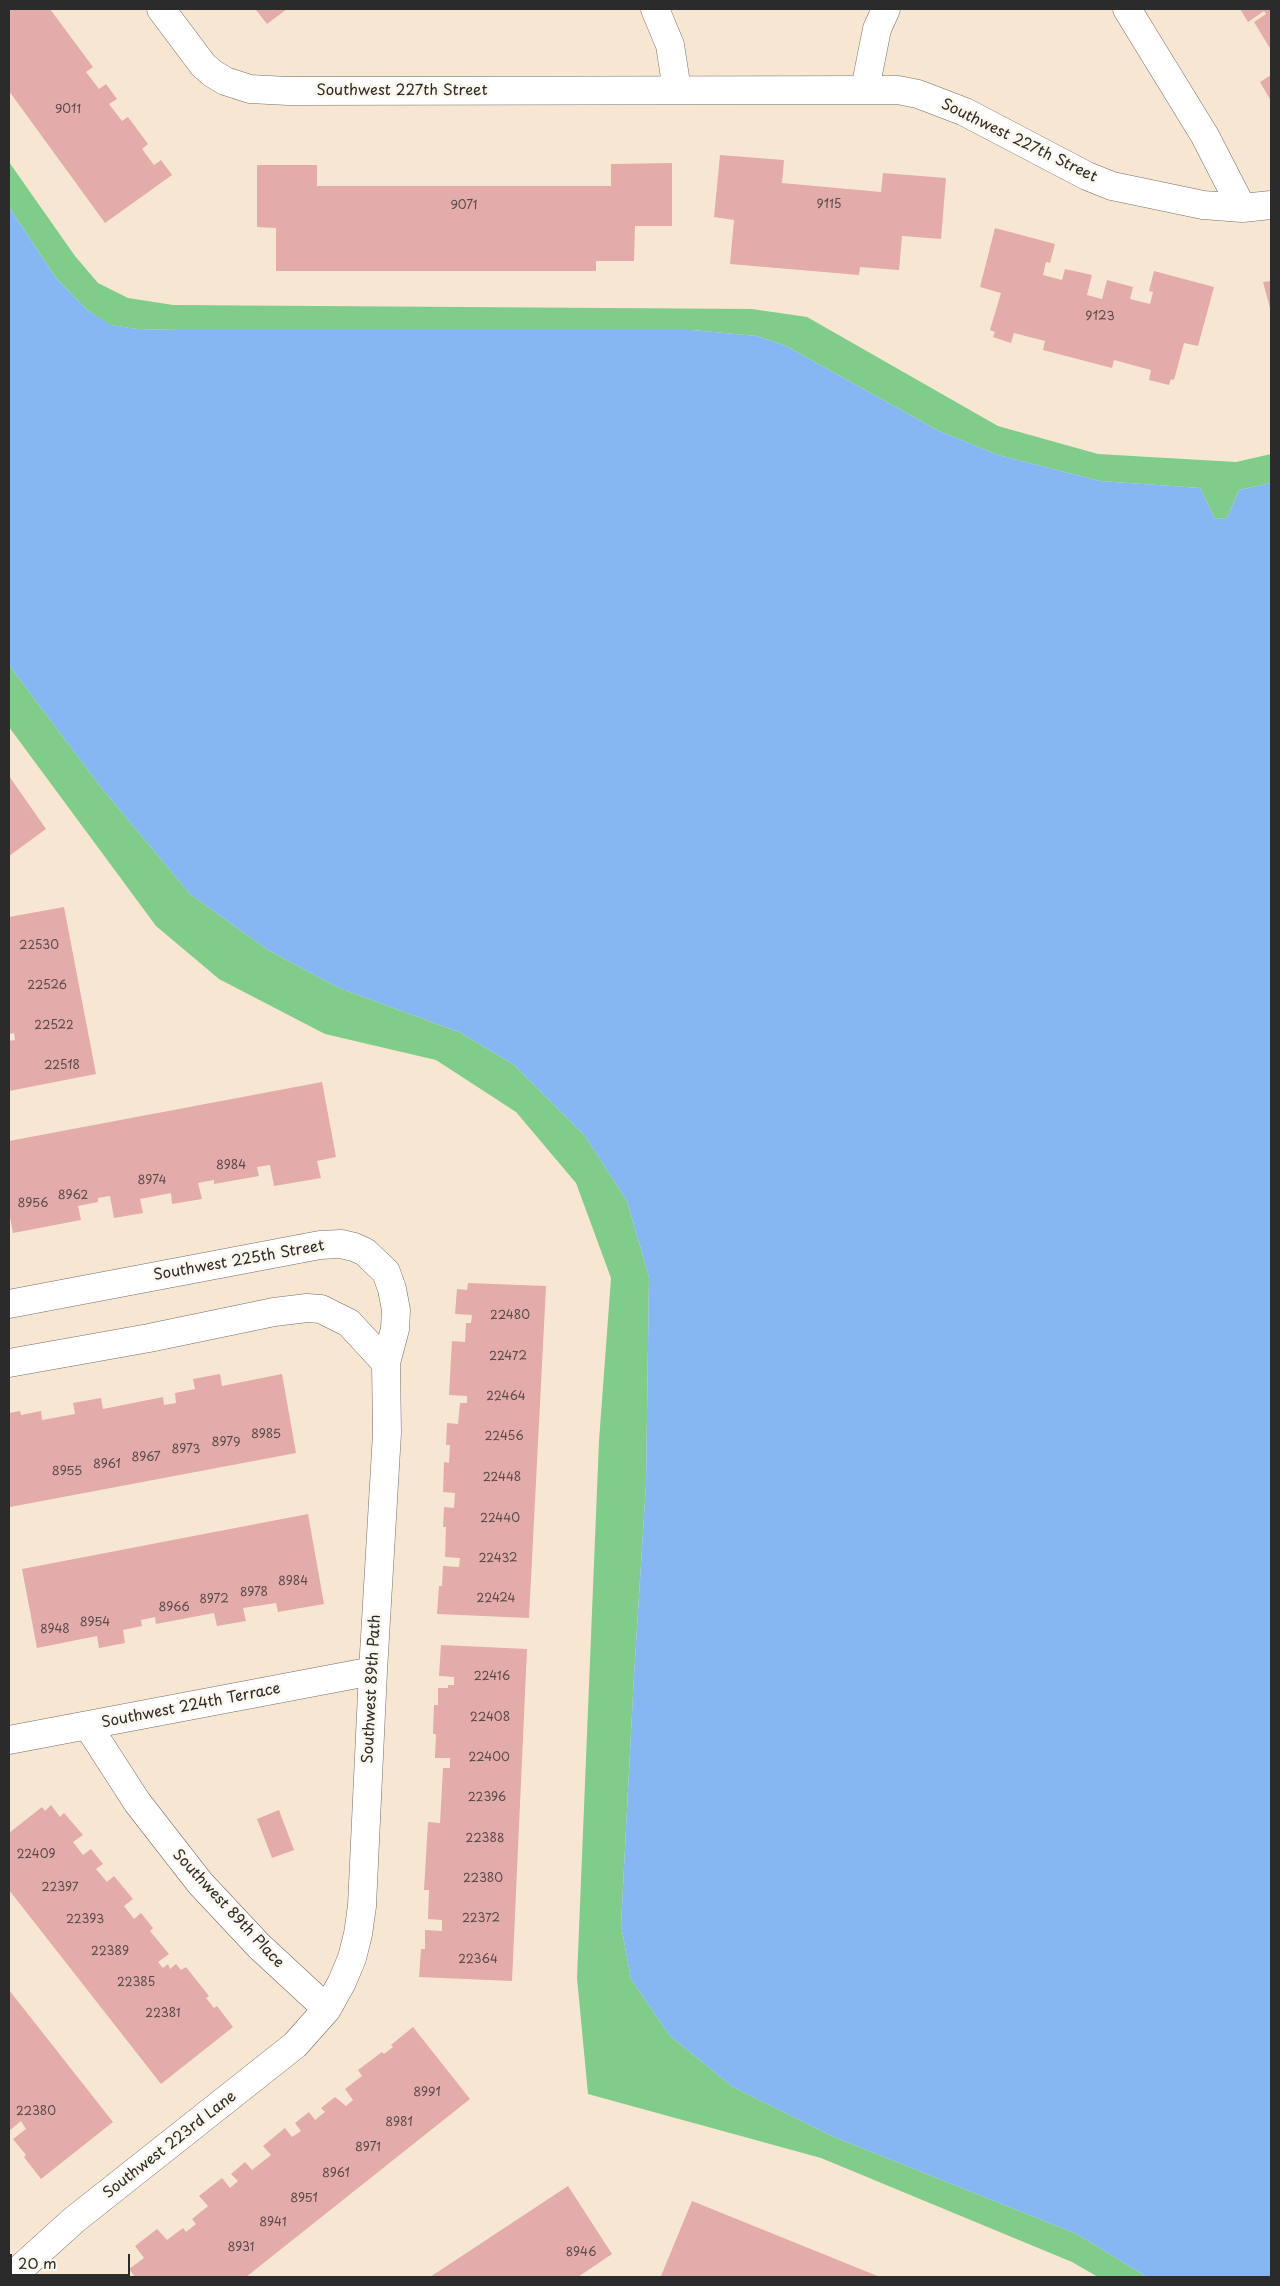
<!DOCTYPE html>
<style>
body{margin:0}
#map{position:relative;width:1280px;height:2286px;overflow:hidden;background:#f7e7d2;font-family:"Playpen Sans",sans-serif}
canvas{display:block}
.frame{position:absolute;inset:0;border:10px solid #2b2b2b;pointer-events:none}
.scale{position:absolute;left:10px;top:2254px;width:120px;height:22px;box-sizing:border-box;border:2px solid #2b2b2b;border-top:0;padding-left:6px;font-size:15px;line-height:18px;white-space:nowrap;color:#2b2b2b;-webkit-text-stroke:4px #fbf7ec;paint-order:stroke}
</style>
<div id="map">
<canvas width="1280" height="2286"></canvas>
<div class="frame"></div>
<div class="scale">20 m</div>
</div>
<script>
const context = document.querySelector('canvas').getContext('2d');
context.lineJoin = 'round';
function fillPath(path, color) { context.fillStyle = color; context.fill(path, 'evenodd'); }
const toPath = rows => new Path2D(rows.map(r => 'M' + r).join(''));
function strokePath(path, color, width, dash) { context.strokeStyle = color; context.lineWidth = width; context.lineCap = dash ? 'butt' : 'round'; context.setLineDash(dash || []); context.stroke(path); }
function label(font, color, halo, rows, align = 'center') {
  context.font = font + ' "Playpen Sans",sans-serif'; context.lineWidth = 5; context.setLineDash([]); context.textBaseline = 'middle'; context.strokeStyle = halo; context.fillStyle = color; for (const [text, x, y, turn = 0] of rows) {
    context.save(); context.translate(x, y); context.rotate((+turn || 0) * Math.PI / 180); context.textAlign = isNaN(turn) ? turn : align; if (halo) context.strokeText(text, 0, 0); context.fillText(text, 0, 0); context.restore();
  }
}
const green = toPath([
 [9,162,75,256,98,283,128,298,173,305,752,309,807,317,998,426,1098,454,1236,462,1271,454,1271,483,1239,490,1227,518,1215,519,1200,488,1100,481,998,455,937,430,786,346,757,336,692,330,180,330,137,329,110,325,87,310,56,278,9,207],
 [9,665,100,786,190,894,268,950,339,988,459,1032,513,1064,585,1136,627,1201,649,1277,646,1484,634,1675,621,1925,631,1979,670,2036,733,2087,834,2137,1077,2234,1147,2277,1098,2277,1072,2262,821,2158,588,2094,577,1978,599,1441,611,1278,576,1183,516,1112,436,1060,325,1034,219,979,156,926,9,727]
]);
const water = toPath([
 [9,207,56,278,87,310,111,325,137,329,180,330,692,330,757,336,786,346,937,430,998,455,1100,481,1200,488,1215,519,1227,518,1239,490,1271,483,1271,2277,1147,2277,1077,2234,834,2137,733,2087,670,2036,631,1979,621,1925,634,1675,646,1484,649,1277,627,1201,585,1136,513,1064,459,1032,339,988,268,950,190,894,100,786,9,665]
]);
const building = toPath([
 [9,9,50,9,93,67,86,72,99,89,106,84,117,99,109,104,122,121,128,117,148,144,142,149,154,165,161,160,172,175,105,223,9,91],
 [257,9,287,9,267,24,256,10],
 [1240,9,1271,9,1271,50,1254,22,1266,14,1264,11,1248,22],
 [1271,75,1271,101,1260,82],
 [720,155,784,160,782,183,881,192,883,173,946,178,941,239,902,236,899,270,860,267,859,275,730,264,734,220,714,217],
 [672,163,672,226,635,226,634,261,596,261,596,271,276,271,276,228,257,227,257,165,317,165,317,186,611,186,611,164],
 [995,228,1055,244,1050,263,1046,262,1043,275,1062,280,1065,269,1092,275,1087,295,1102,299,1107,280,1133,287,1130,299,1150,304,1153,292,1149,291,1154,271,1214,287,1198,346,1184,343,1174,380,1171,379,1169,385,1149,380,1151,370,1114,360,1112,368,1043,350,1045,341,1014,333,1011,343,993,337,995,332,990,330,1001,293,980,287],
 [1271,281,1271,312,1263,282],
 [9,776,46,829,9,856],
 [64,907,96,1074,9,1091,9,1041,15,1040,14,1033,9,1034,9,917],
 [322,1082,336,1157,317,1161,321,1178,274,1186,270,1165,257,1167,259,1176,214,1184,214,1180,198,1183,202,1199,172,1204,171,1193,140,1199,143,1213,114,1218,110,1196,98,1198,98,1202,78,1206,81,1220,13,1233,9,1211,9,1141],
 [468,1283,546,1286,529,1618,437,1614,439,1586,442,1586,443,1566,459,1567,460,1558,445,1557,446,1527,443,1527,444,1507,454,1508,455,1493,443,1492,444,1462,449,1463,450,1445,446,1445,447,1423,458,1424,460,1403,467,1403,467,1396,449,1395,452,1341,465,1342,466,1323,471,1323,472,1315,455,1314,457,1289,467,1290],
 [220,1374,222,1386,282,1374,296,1453,10,1507,9,1413,20,1411,21,1415,41,1411,42,1420,75,1414,73,1403,101,1398,103,1409,163,1397,164,1405,176,1403,175,1393,195,1389,193,1379],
 [308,1514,324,1604,278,1612,276,1603,243,1608,246,1621,217,1626,214,1613,156,1624,155,1617,141,1620,142,1626,123,1630,125,1643,99,1648,97,1636,37,1648,22,1569],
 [441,1645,527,1649,512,1981,419,1977,421,1949,425,1949,425,1930,442,1931,442,1920,428,1919,429,1890,424,1890,428,1822,440,1823,443,1768,450,1768,450,1758,435,1758,436,1734,433,1734,434,1705,438,1705,438,1688,448,1688,448,1685,454,1685,454,1677,439,1676],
 [51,1805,60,1817,64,1813,83,1835,73,1842,83,1855,91,1849,103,1864,96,1869,107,1882,114,1876,133,1899,124,1906,134,1919,141,1913,153,1928,150,1931,169,1954,158,1962,163,1968,168,1964,170,1969,176,1964,181,1970,186,1967,209,1996,206,1998,214,2008,217,2006,233,2027,161,2084,9,1890,9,1833,42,1807,45,1811],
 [279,1810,294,1850,272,1858,257,1819],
 [9,1990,113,2122,41,2179,24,2157,26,2155,13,2139,26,2129,21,2121,9,2131],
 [413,2027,470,2099,246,2277,135,2277,129,2269,144,2258,135,2246,157,2229,167,2240,183,2228,186,2232,196,2224,192,2219,208,2206,199,2196,222,2178,230,2188,238,2181,231,2174,245,2162,252,2170,271,2155,263,2146,285,2128,292,2137,301,2131,295,2123,309,2112,315,2120,325,2112,321,2108,335,2097,346,2106,353,2100,345,2089,362,2076,358,2070,382,2052,384,2054,393,2047,391,2045],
 [568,2186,612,2254,578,2277,430,2277],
 [692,2201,880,2277,661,2276]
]);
const minor = toPath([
 [161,9,203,65,212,73,225,81,250,89,288,91,898,90,918,94,965,112,1087,176,1112,186,1203,205,1242,208,1271,205],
 [655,9,670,45,677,90],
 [1127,9,1205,136,1242,208],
 [865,89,877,29,886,9],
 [9,1304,320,1245,341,1244,354,1247,365,1252,386,1272,392,1289,396,1310,395,1329,386,1363,387,1433,373,1671,362,1906,358,1934,352,1958,342,1982,327,2009,295,2045,74,2220,11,2277],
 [9,1363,149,1338,274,1312,307,1308,321,1309,349,1323,386,1363],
 [88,1726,137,1802,200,1883,259,1946,327,2009],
 [9,1740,373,1671]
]);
const numberNames = [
 ["9011",68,110],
 ["9115",829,205],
 ["9071",464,206],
 ["9123",1100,317],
 ["22530",39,946],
 ["22526",47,986],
 ["22522",54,1026],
 ["22518",62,1066],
 ["8984",231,1166],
 ["8974",152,1181],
 ["8962",73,1196],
 ["8956",33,1204],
 ["22480",510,1316],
 ["22472",508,1357],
 ["22464",506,1397],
 ["8985",266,1435],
 ["22456",504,1437],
 ["8979",226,1443],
 ["8973",186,1450],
 ["8967",146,1458],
 ["8961",107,1465],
 ["8955",67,1472],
 ["22448",502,1478],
 ["22440",500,1519],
 ["22432",498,1559],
 ["8984",293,1582],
 ["8978",254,1593],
 ["22424",496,1599],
 ["8972",214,1600],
 ["8966",174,1608],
 ["8954",95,1623],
 ["8948",55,1630],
 ["22416",492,1677],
 ["22408",490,1718],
 ["22400",489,1758],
 ["22396",487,1798],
 ["22388",485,1839],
 ["22409",36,1855],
 ["22380",483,1879],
 ["22397",60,1888],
 ["22372",481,1919],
 ["22393",85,1920],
 ["22389",110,1952],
 ["22364",478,1960],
 ["22385",136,1983],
 ["22381",163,2014],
 ["8991",427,2093],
 ["22380",36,2112],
 ["8981",399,2123],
 ["8971",368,2148],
 ["8961",336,2174],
 ["8951",304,2199],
 ["8941",273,2223],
 ["8931",241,2248],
 ["8946",581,2253]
];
const streetNames = [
 ["Southwest 227th Street",402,91],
 ["Southwest 227th Street",1019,141,26],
 ["Southwest 225th Street",239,1261,-10],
 ["Southwest 89th Path",372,1689,-87],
 ["Southwest 224th Terrace",191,1706,-11],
 ["Southwest 89th Place",228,1909,47],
 ["Southwest 223rd Lane",170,2145,-38]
];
fillPath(green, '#80cc8a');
fillPath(water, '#86b7f3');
fillPath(building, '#e3aba9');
strokePath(minor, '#726d65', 29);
strokePath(minor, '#fff', 28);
label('12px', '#594b4a', null, numberNames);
label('15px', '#2b2b2b', '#fbf7ec', streetNames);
</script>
